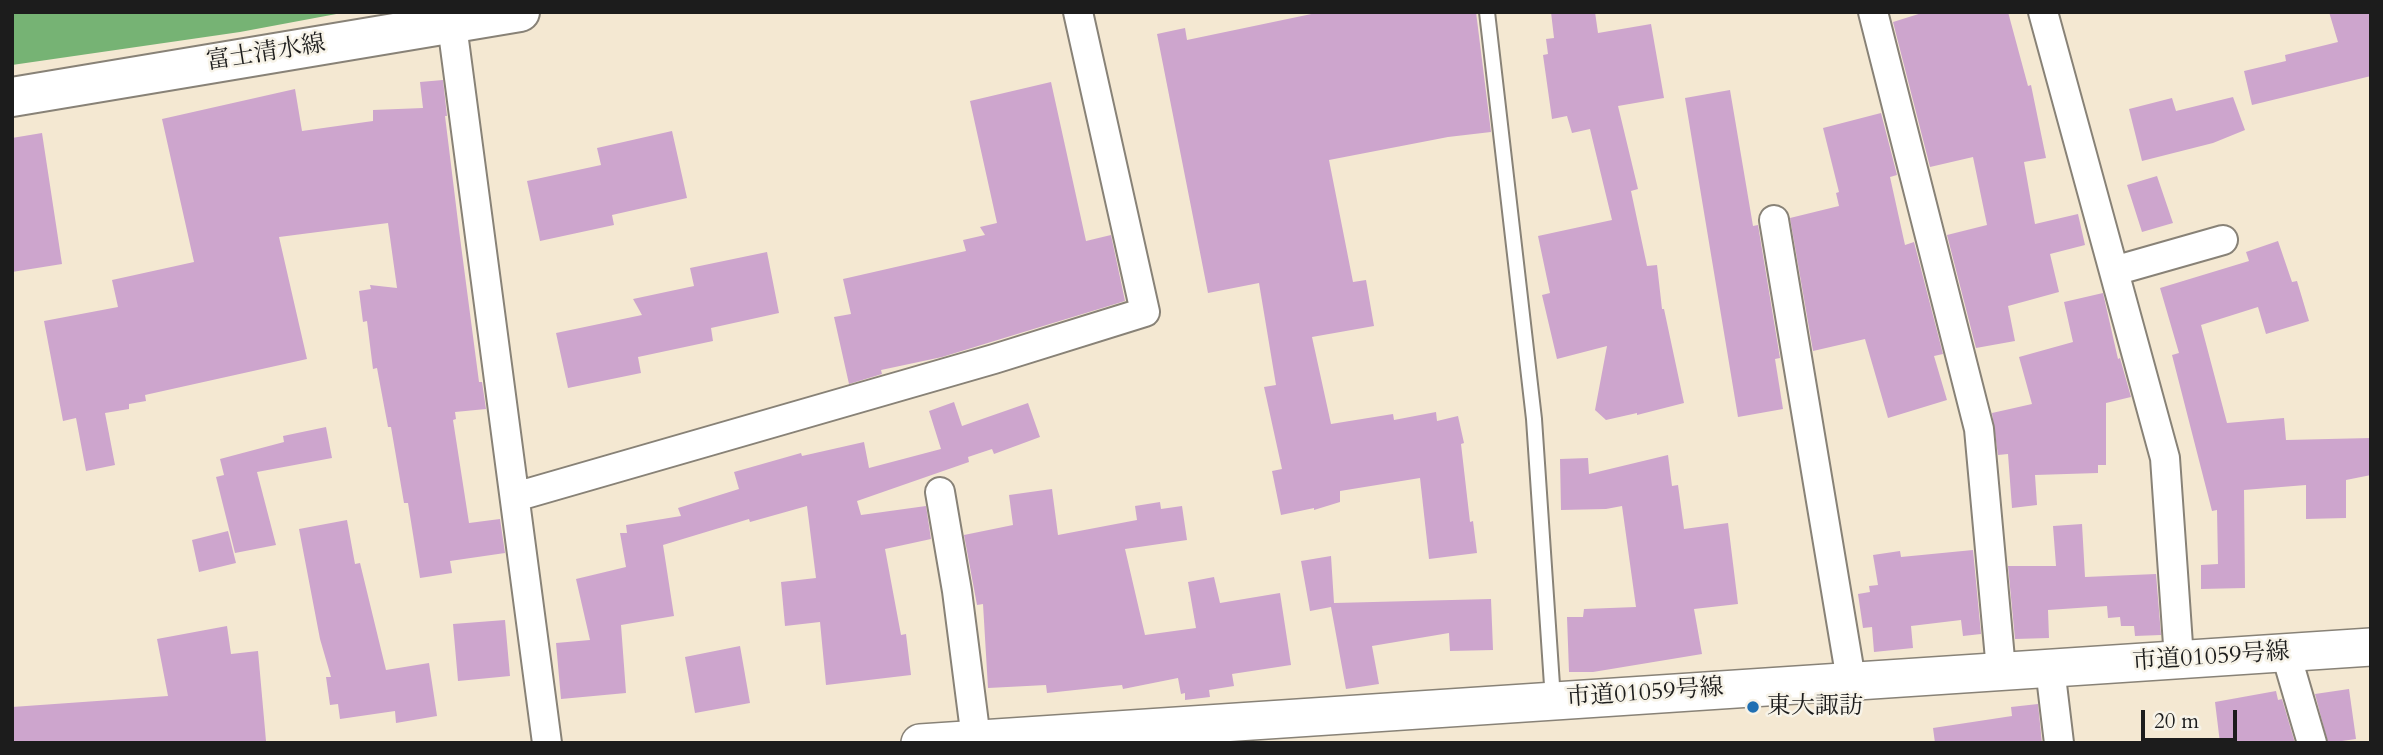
<!DOCTYPE html>
<meta charset="utf-8">
<style>
body{margin:0}
#map{position:relative;width:2383px;height:755px;overflow:hidden;background:#f4e8d2;font-family:Cardo,serif}
canvas{display:block}
.frame{position:absolute;inset:0;border:14px solid #1c1c1c;pointer-events:none}
.scale{position:absolute;left:2141px;top:710px;width:96px;height:32px;box-sizing:border-box;border:4px solid #1c1c1c;border-top:0;padding-left:9px;font-size:21px;line-height:24px;white-space:nowrap;color:#1c1c1c;-webkit-text-stroke:5px #f7f3e8;paint-order:stroke}
</style>
<div id="map">
<canvas width="2383" height="755"></canvas>
<div class="frame"></div>
<div class="scale">20 m</div>
</div>
<script>
const context = document.querySelector('canvas').getContext('2d');
context.lineJoin = 'round';
function fillPath(path, color) { context.fillStyle = color; context.fill(path, 'evenodd'); }
const toPath = rows => new Path2D(rows.map(r => 'M' + r).join(''));
function strokePath(path, color, width, dash) { context.strokeStyle = color; context.lineWidth = width; context.lineCap = dash ? 'butt' : 'round'; context.setLineDash(dash || []); context.stroke(path); }
function label(font, color, halo, rows, align = 'center') {
  context.font = font + ' Cardo,"Noto Serif JP",serif'; context.lineWidth = 5; context.setLineDash([]); context.textBaseline = 'middle'; context.strokeStyle = halo; context.fillStyle = color; for (const [text, x, y, turn = 0] of rows) {
    context.save(); context.translate(x, y); context.rotate((+turn || 0) * Math.PI / 180); context.textAlign = isNaN(turn) ? turn : align; if (halo) context.strokeText(text, 0, 0); context.fillText(text, 0, 0); context.restore();
  }
}
const forest = toPath([
 [12,12,347,12,240,32,12,65]
]);
const building = toPath([
 [1321,12,1476,12,1491,132,1448,137,1329,160,1353,282,1366,280,1374,326,1312,337,1331,424,1393,414,1394,420,1436,412,1437,421,1458,416,1464,443,1461,444,1470,522,1473,521,1477,553,1429,559,1420,478,1340,491,1340,502,1314,510,1314,508,1281,515,1272,471,1282,469,1264,387,1276,385,1259,283,1208,293,1157,34,1185,28,1187,40],
 [1551,12,1595,12,1598,33,1651,24,1664,98,1618,106,1638,189,1631,191,1647,266,1657,265,1662,309,1664,309,1684,403,1637,415,1637,413,1606,420,1595,410,1607,346,1557,359,1542,295,1550,293,1538,236,1612,220,1590,129,1572,133,1567,116,1552,119,1543,55,1548,54,1546,39,1554,38],
 [1925,12,2008,12,2028,86,2031,85,2046,158,2024,162,2035,224,2078,214,2085,245,2050,254,2059,292,2008,306,2015,341,1976,348,1947,235,1987,225,1973,157,1930,167,1893,22],
 [2329,12,2371,12,2371,76,2252,105,2244,71,2286,61,2285,55,2338,42],
 [443,80,447,116,445,116,459,230,479,382,482,382,486,409,455,412,456,419,453,420,469,523,500,519,505,553,450,561,452,573,420,578,408,503,404,503,391,427,388,427,377,368,373,369,367,321,363,322,359,291,371,289,370,285,397,288,388,223,279,237,307,359,145,395,146,401,129,404,129,409,105,413,115,465,86,471,76,418,63,421,44,321,118,307,112,280,194,262,162,119,295,89,302,131,373,121,373,110,423,108,420,82],
 [1051,82,1086,241,1111,235,1125,301,942,357,881,370,882,374,849,384,834,317,851,314,843,279,966,251,963,240,985,235,980,227,997,223,970,101],
 [1730,90,1753,226,1758,225,1780,358,1775,359,1783,409,1738,417,1685,98],
 [2233,97,2245,130,2213,143,2142,161,2129,109,2172,98,2176,111],
 [1881,113,1897,175,1890,177,1905,245,1914,242,1943,354,1934,356,1947,400,1888,418,1865,339,1813,351,1790,218,1839,206,1836,193,1839,192,1823,128],
 [672,131,687,198,612,215,614,225,540,241,527,181,601,165,597,148],
 [42,133,62,264,12,272,12,138],
 [2157,176,2173,223,2142,232,2127,185],
 [2278,241,2292,282,2297,281,2309,321,2266,334,2258,307,2201,325,2227,423,2284,418,2286,440,2371,438,2371,475,2346,480,2346,518,2306,519,2306,485,2244,490,2245,588,2201,589,2201,565,2218,564,2217,510,2212,511,2172,355,2179,353,2160,288,2249,261,2246,252],
 [767,252,779,313,711,328,713,341,638,357,641,373,568,388,556,333,642,315,633,299,694,286,690,268],
 [2103,293,2118,359,2120,358,2131,397,2106,403,2106,465,2098,465,2098,473,2035,475,2037,505,2012,508,2008,454,1998,455,1992,413,2032,404,2019,357,2073,342,2064,302],
 [954,402,962,426,1028,403,1040,437,994,454,992,449,968,457,969,462,857,501,861,515,926,506,931,539,885,549,901,635,906,634,911,675,826,685,820,622,785,626,781,582,816,578,807,506,750,522,749,519,663,545,674,616,621,625,626,693,561,699,556,643,590,640,576,579,626,567,620,533,627,533,626,525,681,516,678,508,739,489,734,472,801,453,802,456,864,442,869,468,941,449,929,411],
 [326,427,332,458,257,472,276,545,235,553,216,477,224,475,220,459,284,442,283,436],
 [1668,455,1672,486,1678,485,1684,529,1728,523,1738,604,1694,609,1702,654,1593,672,1569,672,1567,617,1583,617,1584,609,1636,607,1622,506,1606,509,1561,510,1560,459,1588,458,1589,474],
 [1052,489,1058,535,1137,520,1135,506,1160,502,1161,509,1182,506,1187,540,1125,549,1145,635,1196,628,1188,582,1214,577,1220,603,1280,593,1291,665,1232,674,1234,686,1209,690,1210,697,1185,700,1185,693,1181,694,1178,678,1123,689,1122,685,1047,693,1046,685,988,688,983,604,977,605,964,535,1013,525,1009,495],
 [347,520,355,564,360,563,386,670,429,663,437,716,396,723,395,711,340,719,338,704,330,705,326,677,331,677,320,639,299,529],
 [2082,524,2085,577,2156,574,2161,635,2135,636,2134,626,2121,626,2120,617,2108,618,2107,606,2048,610,2049,638,2015,639,2008,566,2056,566,2053,526],
 [228,531,236,563,199,572,192,540],
 [1973,550,1981,634,1963,636,1961,620,1911,626,1913,648,1874,652,1872,627,1863,628,1858,594,1870,592,1869,586,1878,585,1873,555,1900,551,1901,557],
 [1331,556,1334,603,1491,599,1493,650,1450,651,1449,633,1372,646,1379,684,1346,689,1331,607,1310,611,1301,561],
 [505,620,510,676,458,681,453,624],
 [227,626,231,654,258,651,266,741,243,743,12,743,12,707,168,696,157,639],
 [740,646,750,703,695,713,685,657],
 [2349,689,2356,739,2328,743,2315,694],
 [2276,691,2278,700,2282,699,2295,743,2220,743,2215,702],
 [2038,704,2042,743,1935,743,1933,728,2012,716,2011,707]
]);
const service = toPath([
 [1487,12,1534,419,1553,700]
]);
const minor = toPath([
 [1873,12,1979,429,2001,670],
 [2043,12,2165,458,2179,659],
 [452,25,547,743],
 [1774,220,1851,680],
 [2114,271,2223,240],
 [940,492,957,591,976,739],
 [515,497,994,359,1145,312,1078,12],
 [2286,654,2312,743],
 [2050,668,2059,743]
]);
const tertiary = toPath([
 [920,743,2371,647]
]);
const secondary = toPath([
 [12,97,520,12]
]);
const markers = [
 [1753,707,7,"#1f6fb2"]
];
const streetNames = [
 ["富士清水線",266,54,-9],
 ["市道01059号線",2211,658,-4],
 ["市道01059号線",1645,694,-4]
];
const poiNames = [
 ["東大諏訪",1767,707]
];
fillPath(forest, '#76b374');
fillPath(building, '#cda5cd');
strokePath(service, '#888277', 18);
strokePath(minor, '#888277', 32);
strokePath(tertiary, '#888277', 40);
strokePath(secondary, '#888277', 42);
strokePath(service, '#fff', 14);
strokePath(minor, '#fff', 28);
strokePath(tertiary, '#fff', 37);
strokePath(secondary, '#fff', 38);
for (const [x, y, r, color] of markers) { const dot = new Path2D(); dot.arc(x, y, r, 0, 2 * Math.PI); context.fillStyle = color; context.fill(dot); strokePath(dot, '#f7f3e8', 2.5); }
label('24px', '#1c1c1c', '#f7f3e8', streetNames);
label('24px', '#1c1c1c', '#f7f3e8', poiNames, 'left');
</script>
